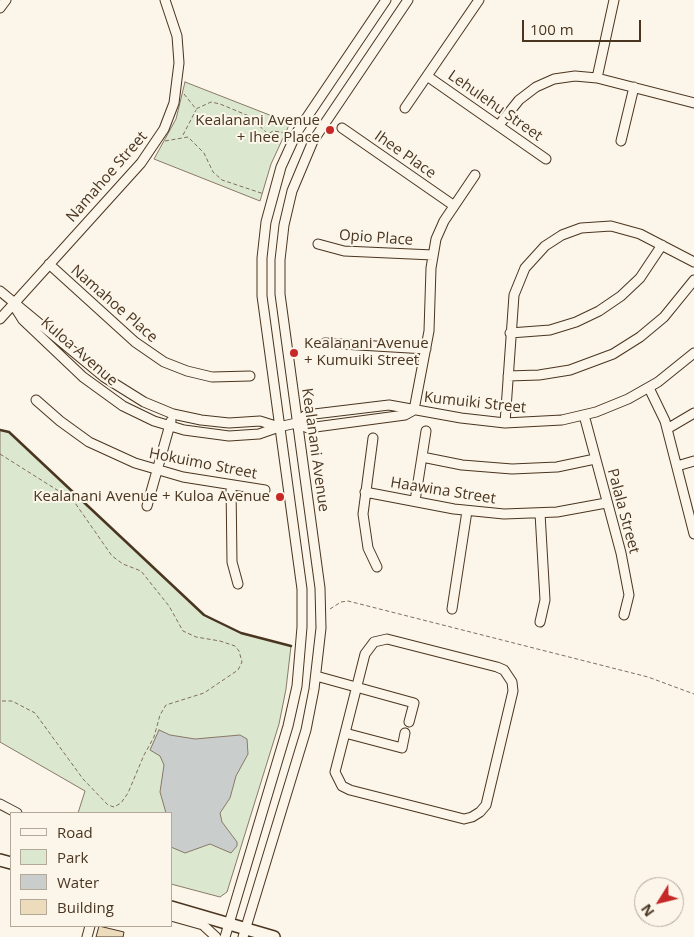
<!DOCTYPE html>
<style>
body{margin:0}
#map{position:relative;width:694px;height:937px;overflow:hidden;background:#fbf6e9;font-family:"Open Sans",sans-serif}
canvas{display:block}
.legend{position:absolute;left:10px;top:812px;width:162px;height:115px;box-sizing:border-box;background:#fbf6e9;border:1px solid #b4a999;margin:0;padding:6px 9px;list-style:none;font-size:15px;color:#4a3520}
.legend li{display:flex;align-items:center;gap:10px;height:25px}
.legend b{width:25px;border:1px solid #b4a999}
.north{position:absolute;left:634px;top:877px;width:50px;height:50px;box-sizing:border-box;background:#fbf6e9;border:1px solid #b4a999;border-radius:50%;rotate:234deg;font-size:14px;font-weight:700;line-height:20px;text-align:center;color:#4a3520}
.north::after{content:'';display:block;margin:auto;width:18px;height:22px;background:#c62828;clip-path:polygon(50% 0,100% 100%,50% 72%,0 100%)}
.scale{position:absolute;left:522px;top:20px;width:119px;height:22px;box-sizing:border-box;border:2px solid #4a3520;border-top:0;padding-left:6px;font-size:15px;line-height:18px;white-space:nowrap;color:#4a3520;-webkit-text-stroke:4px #fbf6e9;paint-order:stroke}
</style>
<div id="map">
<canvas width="694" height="937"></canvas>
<ul class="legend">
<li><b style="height:6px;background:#fbf6e9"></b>Road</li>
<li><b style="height:14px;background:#dce7d0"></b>Park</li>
<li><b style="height:14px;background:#c9cecd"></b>Water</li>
<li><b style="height:14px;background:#ecdcbc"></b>Building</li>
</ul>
<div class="north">N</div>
<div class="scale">100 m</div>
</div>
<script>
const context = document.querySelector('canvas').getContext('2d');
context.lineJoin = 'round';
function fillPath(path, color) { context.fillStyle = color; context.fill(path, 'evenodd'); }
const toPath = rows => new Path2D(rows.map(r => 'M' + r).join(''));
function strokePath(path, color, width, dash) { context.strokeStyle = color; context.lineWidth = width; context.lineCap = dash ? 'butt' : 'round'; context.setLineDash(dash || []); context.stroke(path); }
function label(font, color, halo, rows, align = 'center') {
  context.font = font + ' "Open Sans",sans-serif'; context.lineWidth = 4; context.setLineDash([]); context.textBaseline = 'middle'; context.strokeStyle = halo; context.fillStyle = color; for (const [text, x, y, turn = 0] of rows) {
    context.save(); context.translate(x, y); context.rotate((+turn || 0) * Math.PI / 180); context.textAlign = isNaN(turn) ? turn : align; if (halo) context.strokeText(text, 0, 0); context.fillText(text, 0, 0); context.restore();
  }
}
const green = toPath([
 [185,82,290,123,271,164,260,201,154,159,176,119,185,82],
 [0,430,9,432,204,615,241,633,291,646,286,689,279,724,227,892,220,897,171,884,171,813,78,813,85,791,0,742,0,430]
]);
const water = toPath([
 [159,730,170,735,195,739,240,735,247,739,248,754,236,776,230,798,220,813,222,822,237,842,237,846,231,853,210,844,185,853,171,847,171,813,166,813,160,792,164,765,160,756,150,750,159,730]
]);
const building = toPath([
 [99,926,124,932,123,937,96,937,99,926]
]);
const path = toPath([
 [184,94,196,109,211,102,220,104,249,116,268,134,273,131,287,133],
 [183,135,196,110],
 [165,141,188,137,204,153,213,172,222,180,264,194],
 [0,454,73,500,112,556,123,564,141,571,169,606,183,631,196,637,220,641,235,646,239,651,242,662,238,670,204,693,166,705,160,715,154,737,144,755,128,793,121,803,114,807,108,805,83,779,35,713,12,701,0,701],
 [330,609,341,602,348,601,648,677,694,694]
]);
const minor = toPath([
 [0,8,6,0],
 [427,76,546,159],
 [597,78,614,0],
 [405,108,479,0],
 [499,125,519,100,536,87,554,79,575,76,597,78,694,103],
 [342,128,453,205],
 [621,141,634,87],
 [318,244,344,251,433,255],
 [49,264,135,342,164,362,187,371,212,377,250,376],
 [0,291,104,377,144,402,173,414,201,420,229,423,260,421,279,427],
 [13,304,23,320,83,377,123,406,154,421,184,430,229,436,259,434,279,427,296,423],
 [0,319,141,163,164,129,174,103,179,63,177,36,165,0],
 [510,333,550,330,576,322,599,311,621,296,640,278,662,245],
 [325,343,426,349],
 [508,376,539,375,570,370,613,354,640,337,664,317,694,280],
 [649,388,665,421,694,534],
 [36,400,60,421,89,442,135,463,183,477,265,490],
 [414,410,429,331,431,268,436,239,444,221,475,175],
 [584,415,621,553,629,595,624,615],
 [296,423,306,415,389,405,461,418,505,423,562,420,596,412,628,399,658,382,694,353],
 [296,423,308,428,405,415,414,410],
 [505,423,514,295,525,268,545,246,562,235,581,228,611,226,640,234,694,262],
 [667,429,694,413],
 [373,438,363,514,368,548,377,567],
 [422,457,462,465,512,469,557,467,595,459],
 [677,466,694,461],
 [231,485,232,562,238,584],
 [365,492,454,509,504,514,557,512,606,503],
 [415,501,426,431],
 [147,506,171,421],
 [540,513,545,600,540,622],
 [452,609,467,511],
 [316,676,414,703,409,722],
 [345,733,335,772,342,786,350,790,464,819,472,817,480,812,486,805,513,691,512,682,504,670,497,667,387,639,374,642,365,654,345,733,402,748,405,733],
 [0,804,17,813],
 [171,916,203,925,216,937],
 [87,937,90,926],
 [225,937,288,726,297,686,302,627,302,589,262,296,262,258,266,222,281,167,297,132,386,0],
 [243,937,306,730,314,689,321,628,320,588,280,294,280,260,284,225,292,191,313,141,408,0]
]);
const major = toPath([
 [0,860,11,863],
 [171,907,274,937]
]);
const wall = toPath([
 [0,430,9,432,204,615,241,633,291,646]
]);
const markers = [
 [330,130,5,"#c62828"],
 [294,353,5,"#c62828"],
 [280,497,5,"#c62828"]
];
const streetNames = [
 ["Lehulehu Street",495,106,35],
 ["Ihee Place",405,155,35],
 ["Namahoe Street",107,177,-49],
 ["Opio Place",376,238,4],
 ["Namahoe Place",114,304,41],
 ["Kuloa Avenue",79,352,41],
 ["Kumuiki Street",475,403,6],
 ["Kealanani Avenue",315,450,82],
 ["Hokuimo Street",203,464,11],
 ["Haawina Street",443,491,9],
 ["Palala Street",623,511,75]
];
const poiNames = [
 ["Kealanani Avenue",320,121],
 ["+ Ihee Place",320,138],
 ["Kealanani Avenue",304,344,"left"],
 ["+ Kumuiki Street",304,361,"left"],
 ["Kealanani Avenue + Kuloa Avenue",270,497]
];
fillPath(green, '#dce7d0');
strokePath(green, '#887966', 1);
fillPath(water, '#c9cecd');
strokePath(water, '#887966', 1);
fillPath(building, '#ecdcbc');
strokePath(building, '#4a3520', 1);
strokePath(minor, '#4a3520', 11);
strokePath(major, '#4a3520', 14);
strokePath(path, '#7f6f5c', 1, [4, 2.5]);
strokePath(minor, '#fbf6e9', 9);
strokePath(major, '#fbf6e9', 11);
strokePath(wall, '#4a3520', 2.5);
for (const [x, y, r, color] of markers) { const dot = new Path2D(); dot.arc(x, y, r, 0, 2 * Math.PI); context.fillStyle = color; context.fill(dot); strokePath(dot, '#fbf6e9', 2); }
label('15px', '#4a3520', '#fbf6e9', streetNames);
label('15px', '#4a3520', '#fbf6e9', poiNames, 'right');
</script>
